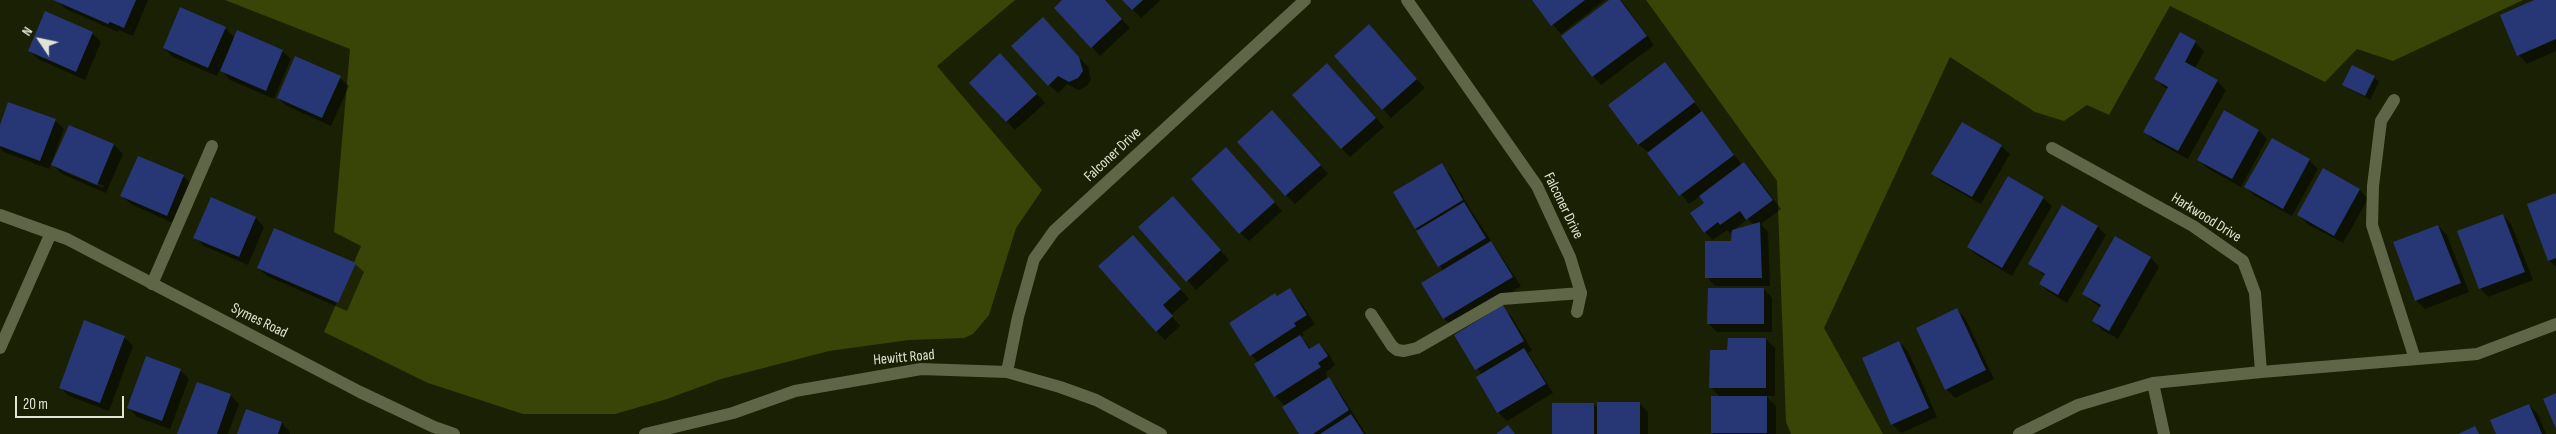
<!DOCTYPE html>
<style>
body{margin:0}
#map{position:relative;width:2556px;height:434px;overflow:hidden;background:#1a2004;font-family:"Sofia Sans Condensed",sans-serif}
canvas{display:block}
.north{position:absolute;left:15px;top:15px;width:50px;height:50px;-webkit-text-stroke:4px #1a2004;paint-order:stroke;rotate:304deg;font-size:14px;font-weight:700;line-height:20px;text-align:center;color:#dfe4d3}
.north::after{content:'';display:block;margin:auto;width:18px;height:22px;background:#dfe4d3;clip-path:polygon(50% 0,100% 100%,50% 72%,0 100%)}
.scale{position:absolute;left:15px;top:396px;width:109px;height:22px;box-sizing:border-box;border:2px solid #dfe4d3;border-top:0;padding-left:6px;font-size:15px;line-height:18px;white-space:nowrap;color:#dfe4d3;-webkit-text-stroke:4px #1a2004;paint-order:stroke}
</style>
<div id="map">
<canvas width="2556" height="434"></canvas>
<div class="north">N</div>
<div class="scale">20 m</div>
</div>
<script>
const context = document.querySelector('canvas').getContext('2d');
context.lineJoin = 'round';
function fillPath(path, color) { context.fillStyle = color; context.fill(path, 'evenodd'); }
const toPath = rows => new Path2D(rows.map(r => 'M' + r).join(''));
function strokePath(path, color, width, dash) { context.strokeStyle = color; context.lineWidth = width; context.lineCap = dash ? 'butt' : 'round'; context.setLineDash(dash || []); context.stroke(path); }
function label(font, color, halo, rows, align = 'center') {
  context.font = font + ' "Sofia Sans Condensed",sans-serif'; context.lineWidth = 4; context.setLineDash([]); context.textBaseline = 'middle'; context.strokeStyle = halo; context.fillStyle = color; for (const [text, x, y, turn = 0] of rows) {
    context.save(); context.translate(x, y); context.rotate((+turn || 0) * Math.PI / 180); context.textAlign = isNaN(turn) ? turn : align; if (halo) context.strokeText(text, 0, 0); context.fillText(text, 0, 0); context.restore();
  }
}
const green = toPath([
 [225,0,1015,0,937,66,1042,190,1016,228,989,315,973,334,964,338,909,340,829,351,721,379,667,399,615,414,523,414,428,383,324,332,361,246,334,232,350,49],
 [1646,0,2523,0,2393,61,2357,49,2325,82,2170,6,2109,115,2087,105,2064,121,2035,112,1950,57,1824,328,1883,434,1791,434,1786,422,1777,181]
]);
const shadow = toPath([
 [148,0,133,36,119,30,118,32,66,9,57,1],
 [1064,0,1104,0,1130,28,1100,56,1092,47],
 [1124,0,1161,0,1141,18],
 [1533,0,1605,0,1561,34],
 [1611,0,1620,0,1625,5,1654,45,1601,85,1593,76],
 [2537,0,2556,0,2556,51,2527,64,2519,55],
 [45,13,92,33,101,42,85,80,38,59,29,50],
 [1051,27,1088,67,1091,80,1087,86,1079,90,1067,84,1058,93,1049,85],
 [225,28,235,38,282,51,291,59,274,99,230,80,220,69,217,76,173,57,164,48],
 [1377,35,1425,88,1391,118,1383,109],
 [2195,42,2204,51,2195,68,2217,81,2226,90,2188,159,2153,140,2145,131,2168,90,2155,79],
 [1009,64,1045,103,1015,130,971,83],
 [1665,64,1742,165,1744,163,1753,172,1781,209,1761,224,1768,232,1770,286,1715,286,1707,277,1732,242,1754,225,1748,219,1730,233,1727,230,1713,240,1705,232,1706,203,1700,196,1689,204,1648,152,1638,144],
 [1336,73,1384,127,1350,157,1341,148],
 [2374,77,2379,82,2370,100,2343,85],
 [340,78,349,86,331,126,287,106,278,98],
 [55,120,64,129,49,169,4,152,0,148,0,129],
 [1281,121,1328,174,1295,204,1286,195],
 [69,127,114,145,123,154,106,193,62,174,53,165],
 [62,168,104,186,103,188,62,171],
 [2259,131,2267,139,2241,187,2207,168,2198,159],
 [2001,146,2010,154,1981,204,1942,182,1933,173],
 [1235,157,1282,211,1249,241,1240,233],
 [2309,160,2318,169,2292,216,2255,196,2246,187],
 [1441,165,1450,174,1470,209,1521,286,1453,327,1444,318,1443,271,1416,228],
 [2324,170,2360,190,2368,199,2343,243,2307,224,2299,215],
 [183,176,192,185,175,224,131,204,122,196],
 [2556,195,2556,267,2549,261,2529,205],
 [2043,198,2052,206,2012,276,1977,255,1968,247],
 [1182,206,1229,260,1196,290,1140,228],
 [2063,207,2098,227,2106,235,2067,303,2049,292,2040,284,2045,276,2030,264],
 [2503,215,2511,224,2533,280,2488,297,2480,288],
 [256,218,264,227,248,265,204,246,195,237],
 [2438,226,2447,235,2469,292,2425,309,2416,300],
 [2115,238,2151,258,2159,267,2118,339,2102,330,2094,321,2101,308,2083,294],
 [1142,245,1189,299,1171,315,1180,326,1165,340,1156,331],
 [355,264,364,272,347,311,267,276,258,268],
 [1764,289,1772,298,1772,332,1717,332,1709,324],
 [1290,290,1298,299,1315,324,1302,333,1304,335,1301,337,1311,349,1319,344,1328,353,1335,365,1326,372,1327,378,1337,388,1366,434,1301,434,1285,406,1275,396,1255,365,1259,363,1251,355,1278,297],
 [1502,307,1511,316,1532,350,1528,353,1553,393,1507,421,1498,412,1478,377,1482,375,1455,335],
 [1957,310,1965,318,1994,379,1955,398,1946,389],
 [124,337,133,346,109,411,69,396,60,387],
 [1766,339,1775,348,1775,396,1766,396,1776,406,1776,434,1714,434,1712,432,1720,397,1711,387,1729,351],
 [1899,342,1908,351,1937,417,1901,433,1892,424],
 [180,370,189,379,170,429,137,417,129,408],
 [230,395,239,404,228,434,179,434],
 [1639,403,1648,412,1648,434,1553,434,1593,404,1599,409],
 [2529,405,2538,414,2546,434,2497,434],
 [247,410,282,423,290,432,290,434,238,434]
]);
const building = toPath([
 [53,0,136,0,124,28,110,22,108,24],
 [1062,0,1105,0,1122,19,1091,48,1054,8],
 [1122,0,1143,0,1132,10],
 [1532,0,1585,0,1551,26],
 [1609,0,1620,0,1647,36,1592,77,1561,36],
 [2534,0,2556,0,2556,39,2517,56,2500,15],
 [180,7,226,27,208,68,163,48],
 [45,11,93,32,76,72,28,51],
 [1043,17,1079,57,1083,71,1078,78,1069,82,1058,76,1048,86,1011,46],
 [1369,24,1417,79,1382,110,1334,56],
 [237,30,283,50,266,91,220,71],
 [2180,32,2196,41,2185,62,2218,80,2178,151,2143,132,2168,87,2154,79],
 [1000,53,1037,94,1006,122,969,83],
 [295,56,341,76,322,118,277,98],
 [1665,62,1695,102,1638,145,1608,105],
 [1327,63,1376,118,1341,149,1292,95],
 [2352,65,2375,76,2365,96,2342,85],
 [8,102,56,119,40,161,0,146,0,125],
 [1272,110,1321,165,1285,196,1237,142],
 [2224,110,2259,130,2232,179,2197,160],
 [1702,111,1734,155,1679,196,1647,153],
 [1962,122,2002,145,1972,197,1931,174],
 [69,125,114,144,97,185,51,165],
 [2272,138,2310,159,2283,209,2244,187],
 [1226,147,1275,202,1239,234,1191,179],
 [138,156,184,175,167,216,120,196],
 [1744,162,1773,200,1746,220,1740,211,1720,225,1718,222,1704,233,1690,213,1704,203,1699,196],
 [1442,163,1463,200,1415,229,1393,192],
 [2323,168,2360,189,2334,236,2297,215],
 [2008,176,2044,197,2002,268,1967,247],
 [2556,193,2556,258,2548,261,2527,204],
 [1173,196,1221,250,1186,282,1138,227],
 [211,197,256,217,239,257,193,238],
 [1464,202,1486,238,1438,267,1416,231],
 [2062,205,2098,226,2058,295,2039,284,2045,274,2028,264],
 [2503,214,2525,272,2479,289,2457,231],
 [1760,222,1762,278,1705,278,1705,241,1731,241,1732,230],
 [2438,225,2461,283,2415,301,2393,242],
 [274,228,356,263,338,303,257,268],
 [1133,235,1181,289,1163,305,1173,316,1156,332,1098,266],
 [2115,236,2151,257,2109,331,2092,321,2101,305,2082,294],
 [1491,241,1513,277,1443,319,1421,283],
 [1290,288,1307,315,1294,323,1296,326,1250,356,1229,323,1275,293,1277,296],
 [1708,288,1764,288,1764,324,1707,324],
 [1503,305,1524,341,1475,370,1454,335],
 [1957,308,1986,370,1945,390,1916,328],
 [84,320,125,336,100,403,59,388],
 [1300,335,1309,349,1319,343,1328,356,1318,363,1321,367,1274,397,1254,364],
 [1728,338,1766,338,1766,388,1709,388,1710,350,1727,350],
 [1899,341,1929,408,1891,425,1862,358],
 [1524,348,1546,384,1497,413,1476,377],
 [146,356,181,369,162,421,127,408],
 [1329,377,1349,410,1313,434,1299,434,1282,407],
 [197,382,231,394,217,434,177,434],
 [2556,393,2556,429,2543,399],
 [1711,396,1767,396,1767,433,1711,433],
 [1597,402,1640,402,1640,434,1597,434],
 [1552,403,1594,403,1594,434,1552,434],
 [2529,404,2542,434,2496,434,2490,420],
 [246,409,282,422,278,434,237,434],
 [1351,414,1364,434,1320,434],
 [1508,425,1515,434,1496,434],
 [2475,426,2479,434,2458,434]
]);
const service = toPath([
 [2394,100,2381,121,2373,186,2372,225,2415,359],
 [152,284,212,146],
 [1371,314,1392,346,1397,350,1404,351,1417,348,1502,299,1581,293]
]);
const minor = toPath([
 [1407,0,1537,186,1570,257,1581,293,1577,312],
 [2052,148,2193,226,2243,261,2255,293,2261,372],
 [0,215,67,239,360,392,434,427,454,434],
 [0,348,51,233],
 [1007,372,1018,317,1034,259,1054,231,1305,0],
 [2153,383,2164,434],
 [645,434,733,413,795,391,921,369,1007,372,1060,387,1096,400,1161,434],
 [2019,434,2078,405,2153,383,2261,372,2477,354,2556,324]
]);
const streetNames = [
 ["Falconer Drive",1113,155,-43],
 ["Falconer Drive",1563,206,64],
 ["Harkwood Drive",2206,218,32],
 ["Symes Road",259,321,26],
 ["Hewitt Road",904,358,-5]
];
fillPath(green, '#394507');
fillPath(shadow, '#0007');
fillPath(building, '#273675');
strokePath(service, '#5e6647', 12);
strokePath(minor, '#5e6647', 12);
label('15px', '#dfe4d3', '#1a2004', streetNames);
</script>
